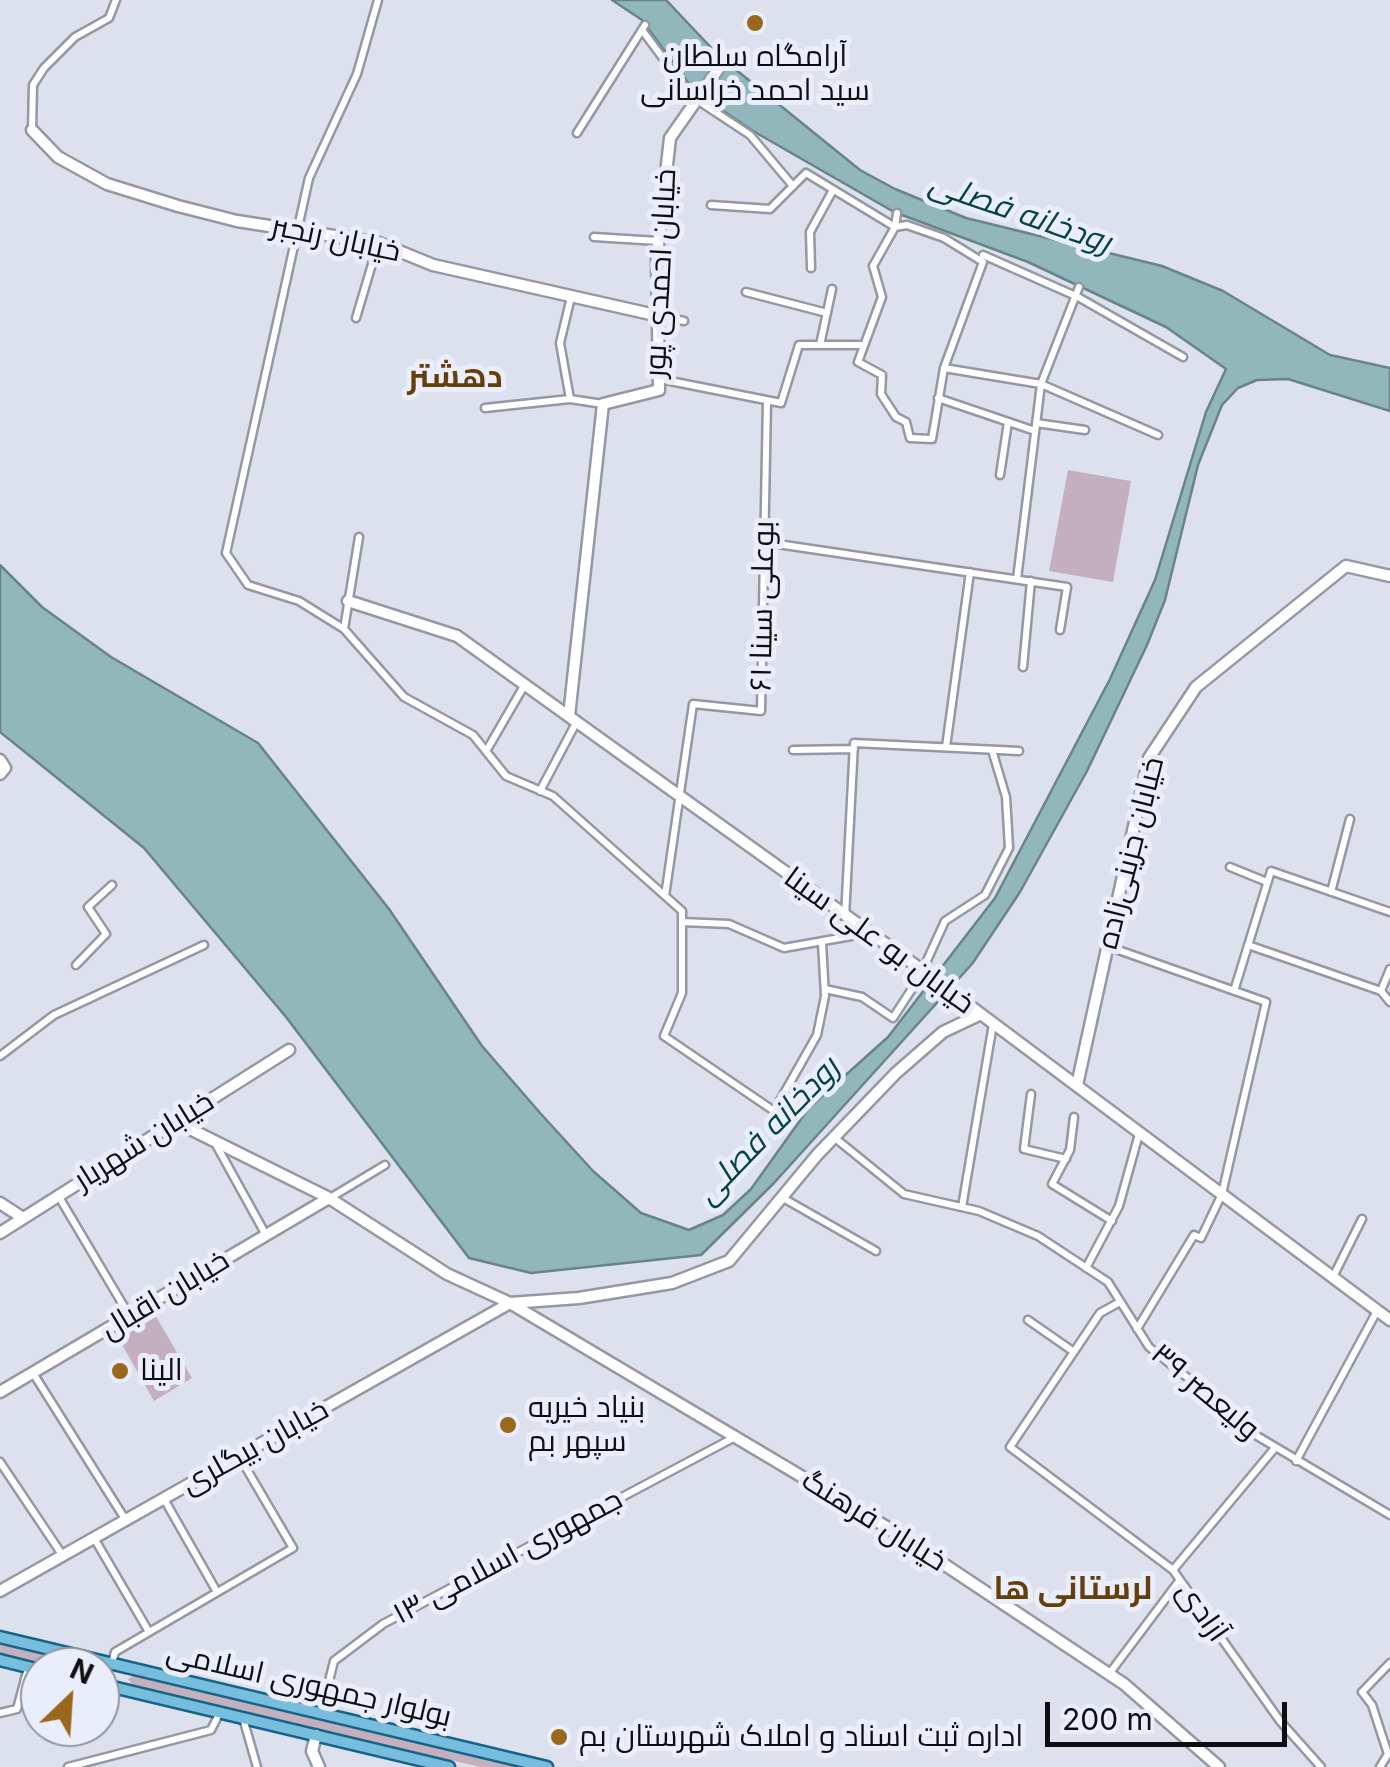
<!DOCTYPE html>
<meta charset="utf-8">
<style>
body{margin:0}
#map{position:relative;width:1390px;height:1767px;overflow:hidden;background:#dce1ed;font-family:Inter,sans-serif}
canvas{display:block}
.north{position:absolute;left:20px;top:1647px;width:100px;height:100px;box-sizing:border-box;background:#e9eefa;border:2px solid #91949d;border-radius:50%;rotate:25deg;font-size:28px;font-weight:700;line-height:40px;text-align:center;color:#0d0e12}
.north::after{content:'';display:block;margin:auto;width:35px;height:45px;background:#9a681c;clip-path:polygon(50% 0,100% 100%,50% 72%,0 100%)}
.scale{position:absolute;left:1045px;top:1702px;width:242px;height:45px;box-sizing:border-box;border:5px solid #0d0e12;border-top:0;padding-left:12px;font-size:30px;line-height:35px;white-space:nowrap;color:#0d0e12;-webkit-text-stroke:8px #e9eefa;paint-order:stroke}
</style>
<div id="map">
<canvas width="1390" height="1767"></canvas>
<div class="north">N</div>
<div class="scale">200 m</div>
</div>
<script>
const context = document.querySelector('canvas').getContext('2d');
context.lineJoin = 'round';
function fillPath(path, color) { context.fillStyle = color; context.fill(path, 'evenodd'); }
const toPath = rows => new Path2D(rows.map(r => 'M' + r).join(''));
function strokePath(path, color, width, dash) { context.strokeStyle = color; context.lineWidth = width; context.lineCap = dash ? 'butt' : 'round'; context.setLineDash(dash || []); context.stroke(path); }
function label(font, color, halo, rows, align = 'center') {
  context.font = font + ' Inter,Cairo,sans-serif'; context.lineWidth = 10; context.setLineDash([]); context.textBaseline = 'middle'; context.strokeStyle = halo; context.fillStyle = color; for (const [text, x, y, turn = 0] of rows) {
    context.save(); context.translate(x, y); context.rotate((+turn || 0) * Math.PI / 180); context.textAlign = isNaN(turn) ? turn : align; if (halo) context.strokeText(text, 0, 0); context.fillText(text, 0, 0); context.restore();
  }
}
const green = toPath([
 [1068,470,1131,481,1113,582,1049,571],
 [154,1313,192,1378,154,1401,116,1334],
 [0,1644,96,1667,60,1667,0,1653],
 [133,1676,517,1767,480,1767,132,1684,128,1679]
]);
const water = toPath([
 [612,0,666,0,719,56,860,170,895,189,966,218,1162,266,1223,291,1330,355,1390,368,1390,411,1288,379,1257,380,1238,388,1222,405,1198,465,1165,600,1147,645,1087,771,1020,892,972,964,774,1183,701,1255,531,1273,469,1258,286,1017,144,848,0,732,0,565,42,607,111,657,258,743,389,909,482,1046,541,1114,593,1171,641,1213,689,1230,723,1215,751,1189,809,1108,888,1037,995,898,1110,679,1155,580,1206,412,1226,369,1166,327,1028,262,894,212,753,131,694,91,642,20,612,0]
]);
const street = toPath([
 [378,0,357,74,309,178,226,553,248,585,299,601,344,629,404,697,473,735,506,776,553,796,682,911,682,993,664,1036,774,1111,817,1035,825,996,822,943],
 [642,30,691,96,750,135,793,186],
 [32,130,33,85,44,68,75,37,109,18,116,0],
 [577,133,645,25],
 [711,205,770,209,806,173,895,227,873,266,882,297,858,362,882,375,881,394,896,417,906,422,910,438,932,439,944,368,983,262,944,238,907,225,895,227,897,213],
 [594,237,658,241],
 [983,255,1078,297,1183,357],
 [811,268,810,232,833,190],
 [746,292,827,313],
 [656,315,684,321],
 [356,318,378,244],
 [820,345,832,289],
 [944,368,1041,384,1158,435],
 [660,379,781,403,799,345,863,345],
 [938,398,1035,431],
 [570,399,560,343,571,297],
 [485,408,570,399,603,404],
 [1036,423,1085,430],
 [1000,475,1008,422],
 [764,542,1067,587,1060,630],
 [1017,579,1041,384,1079,287],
 [344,629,359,537],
 [1023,667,1031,581],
 [946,747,970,572],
 [488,748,524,686],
 [793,750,854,749],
 [540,791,576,723],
 [1230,867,1267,882],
 [1331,892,1350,819],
 [665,896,693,704,761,711,767,401],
 [845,917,854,743,1019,751],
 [682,922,729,924,784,948,868,933],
 [1248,945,1381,991,1390,1002],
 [1107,946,1266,1002,1222,1194,1201,1238,1194,1235,1137,1329],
 [76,965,106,934,88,907,112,885],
 [825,989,862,997,893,1018,919,978,945,921,985,895,1009,848,1006,797,992,750],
 [1234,991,1271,871,1390,912],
 [1381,991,1390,969],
 [0,1056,54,1015,204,945],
 [1031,1094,1024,1149,1066,1159],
 [1074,1117,1070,1150,1052,1184,1112,1221],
 [835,1138,904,1194,979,1211,1038,1236,1108,1282,1149,1347,1228,1410,1247,1430,1390,1515],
 [214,1141,266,1235],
 [59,1197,129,1315],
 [330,1198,385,1165],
 [783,1198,876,1251],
 [962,1207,993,1024],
 [1086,1268,1119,1206,1139,1134],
 [1333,1277,1362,1219],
 [1120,1302,1100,1313,1010,1447,1173,1570,1280,1721,1321,1767],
 [1028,1320,1074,1352],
 [33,1373,125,1519],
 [1296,1461,1377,1311],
 [0,1462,63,1556],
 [164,1499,217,1592],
 [94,1538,149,1632],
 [1173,1570,1274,1449],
 [112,1663,115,1652,293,1548,239,1456],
 [1109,1674,1179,1581],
 [0,1713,17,1709,28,1668],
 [321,1713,334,1661,383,1624,735,1437],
 [243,1718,257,1767],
 [68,1767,211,1730,220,1712],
 [1380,1767,1388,1754,1372,1705,1362,1692,1390,1663]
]);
const secondary = toPath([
 [32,130,58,157,107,184,178,206,237,221,379,243,433,265,655,315],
 [348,601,457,636,922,970,1390,1320],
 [569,716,603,404,659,390,657,254,670,138,726,58],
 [0,760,5,768,0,774],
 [1077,1085,1149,758,1196,687,1346,566,1390,576],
 [176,1122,329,1198,447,1274,510,1303,579,1298,672,1283,729,1261,817,1155,896,1073,943,1032,981,1014],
 [0,1203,23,1218],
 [0,1233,289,1050],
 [0,1392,329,1198],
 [0,1591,510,1303,900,1535,1124,1684,1219,1767],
 [316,1735,312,1751,319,1767]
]);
const primary = toPath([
 [0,1637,547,1767],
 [0,1660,40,1670],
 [100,1684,449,1767]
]);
const markers = [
 [755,23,10,"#9a681c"],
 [120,1371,10,"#9a681c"],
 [508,1425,10,"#9a681c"],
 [559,1737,10,"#9a681c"]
];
const poiNames = [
 ["آرامگاه سلطان",755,57,"center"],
 ["سید احمد خراسانی",755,91,"center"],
 ["الینا",140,1371],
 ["بنیاد خیریه",528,1408],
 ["سپهر بم",528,1442],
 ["اداره ثبت اسناد و املاک شهرستان بم",579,1737]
];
const streetNames = [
 ["خیابان رنجبر",336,239,12],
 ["خیابان احمدی پور",661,273,-87],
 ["بوعلی سینا ۶۱",763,606,-89],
 ["خیابان جزینی‌زاده",1131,853,-76],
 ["خیابان بو علی سینا",879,941,36],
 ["خیابان شهریار",144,1141,-32],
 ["خیابان اقبال",165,1295,-31],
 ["ولیعصر ۳۹",1205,1392,40],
 ["خیابان بیگلری",255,1447,-29],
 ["خیابان فرهنگ",874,1521,32],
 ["جمهوری اسلامی ۱۳",508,1557,-28],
 ["آزادی",1202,1612,55],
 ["بولوار جمهوری اسلامی",309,1685,13]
];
const waterNames = [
 ["رودخانه فصلی",1020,213,19],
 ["رودخانه فصلی",768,1131,-46]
];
const neighbourhoodNames = [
 ["دهشتر",455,377],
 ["لرستانی ها",1073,1589]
];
fillPath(green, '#c4afbf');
fillPath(water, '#91b7ba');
strokePath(water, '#698488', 2.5);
strokePath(street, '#9498a3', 11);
strokePath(secondary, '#9498a3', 15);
strokePath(primary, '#176488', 15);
strokePath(street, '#fff', 6);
strokePath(secondary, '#fff', 10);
strokePath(primary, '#77bede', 10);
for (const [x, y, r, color] of markers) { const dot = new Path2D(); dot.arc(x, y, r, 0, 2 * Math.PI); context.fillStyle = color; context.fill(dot); strokePath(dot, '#e9eefa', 4); }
label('30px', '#0d0e12', '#e9eefa', poiNames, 'left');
label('30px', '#0d0e12', '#e9eefa', streetNames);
label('italic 32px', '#054246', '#e9eefa', waterNames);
label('bold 32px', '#63400b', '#e9eefa', neighbourhoodNames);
</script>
